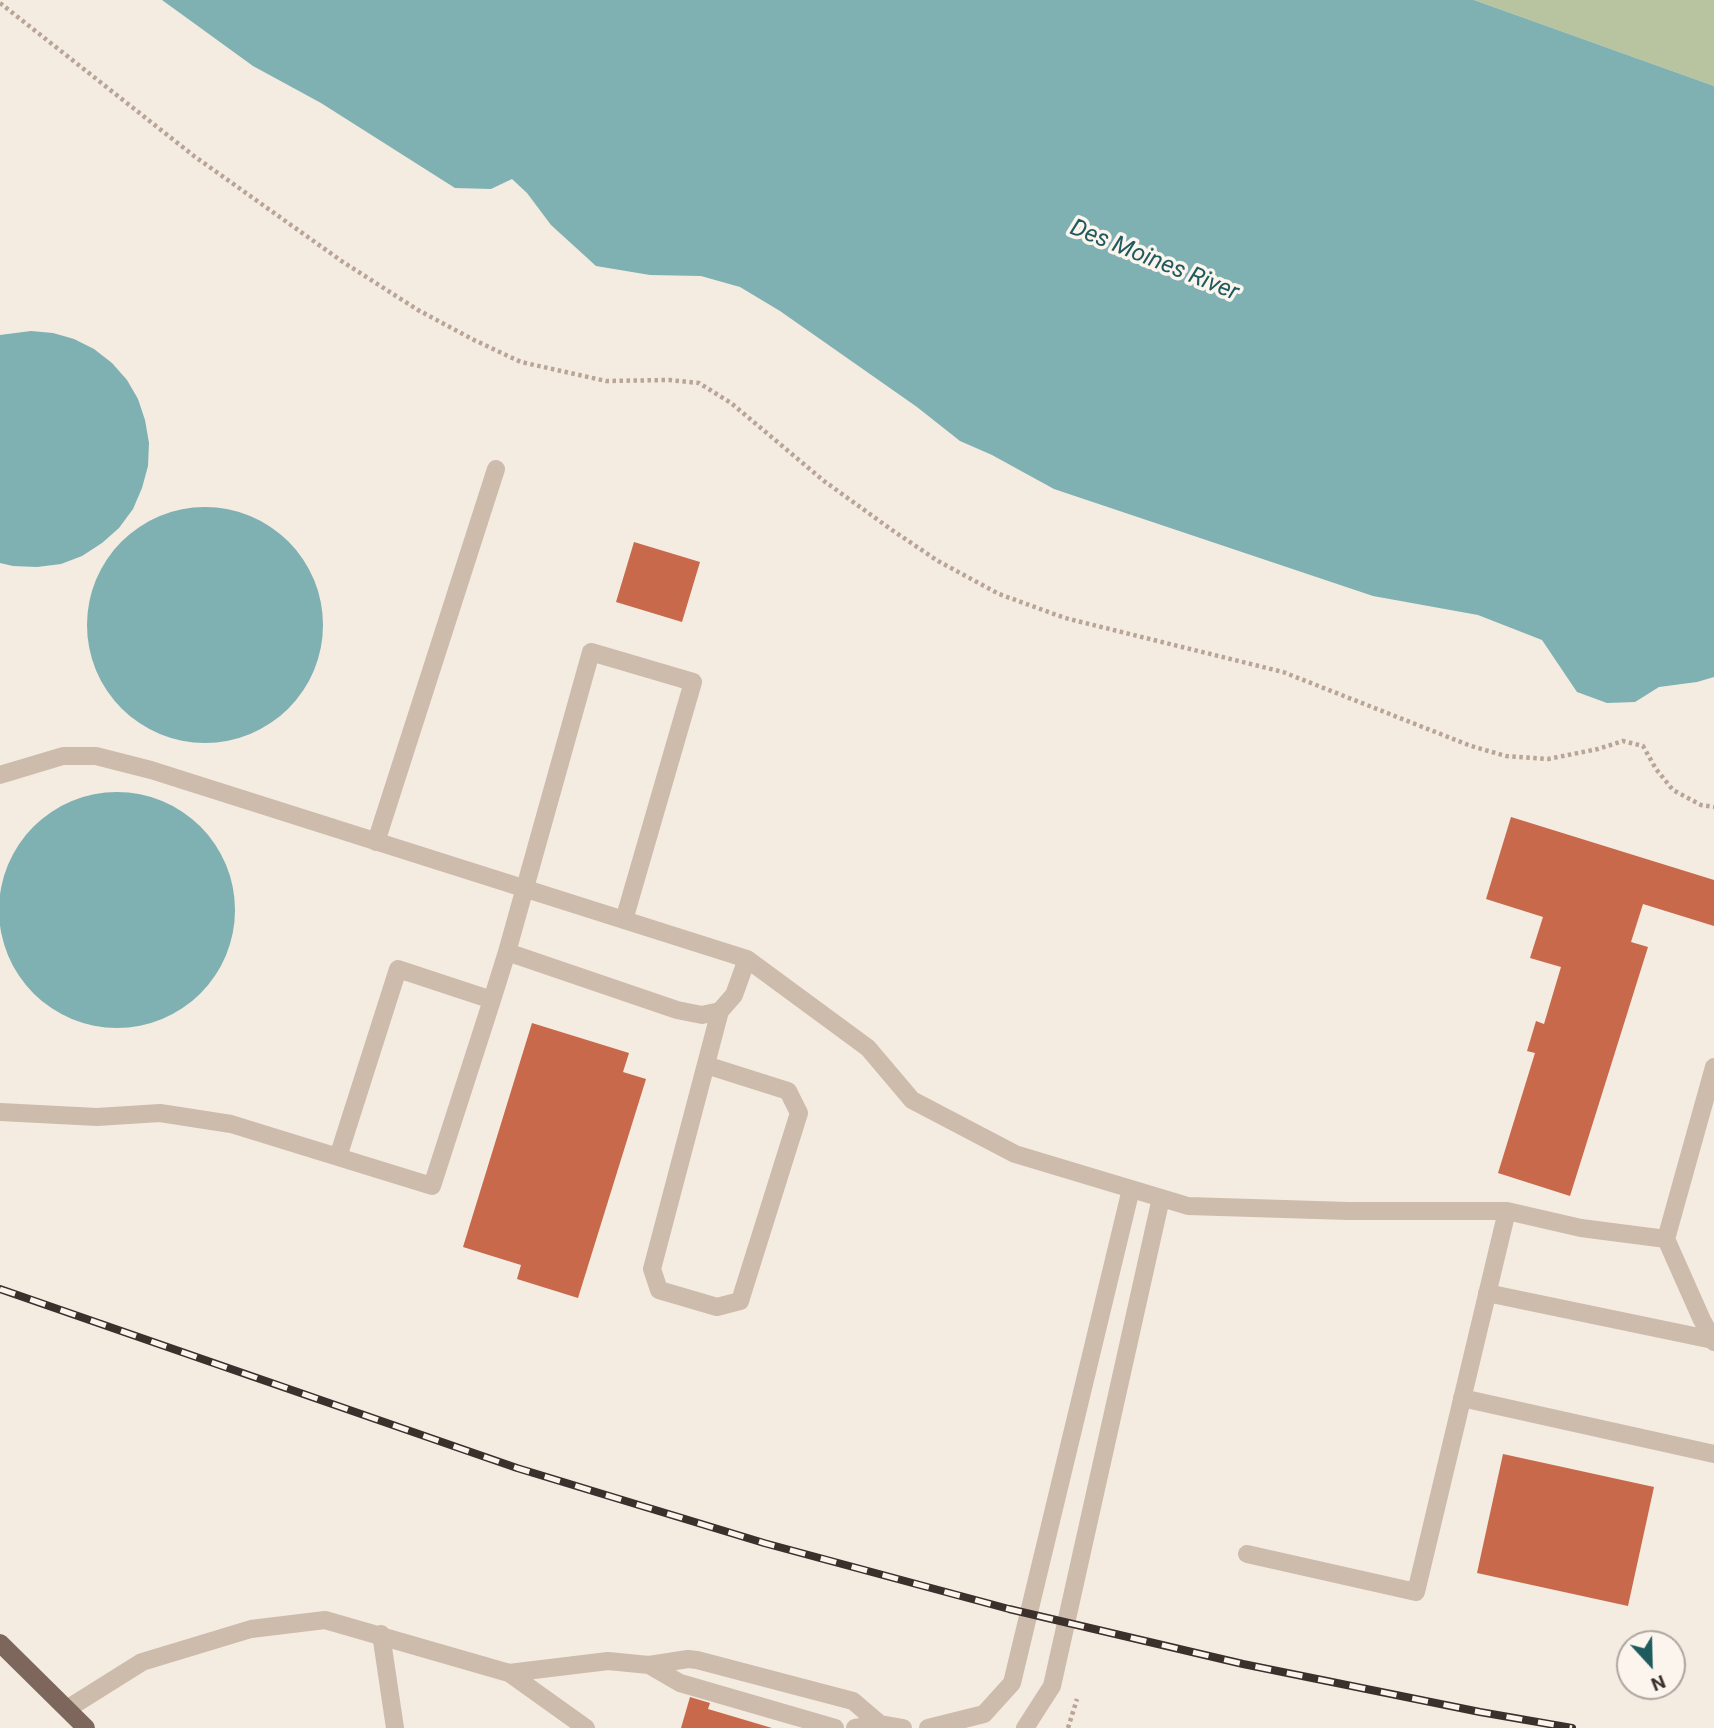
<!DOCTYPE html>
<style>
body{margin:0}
#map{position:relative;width:1714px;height:1728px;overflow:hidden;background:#f4ebe1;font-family:Roboto,sans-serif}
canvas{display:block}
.north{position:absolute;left:1616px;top:1630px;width:70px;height:70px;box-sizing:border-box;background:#fbf5ee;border:2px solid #aea6a0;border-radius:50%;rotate:158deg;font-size:19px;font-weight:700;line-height:28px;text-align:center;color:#3b302b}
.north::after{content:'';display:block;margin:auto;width:24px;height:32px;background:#1f5a5e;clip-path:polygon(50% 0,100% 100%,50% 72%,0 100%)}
</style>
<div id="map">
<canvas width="1714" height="1728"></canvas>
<div class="north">N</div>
</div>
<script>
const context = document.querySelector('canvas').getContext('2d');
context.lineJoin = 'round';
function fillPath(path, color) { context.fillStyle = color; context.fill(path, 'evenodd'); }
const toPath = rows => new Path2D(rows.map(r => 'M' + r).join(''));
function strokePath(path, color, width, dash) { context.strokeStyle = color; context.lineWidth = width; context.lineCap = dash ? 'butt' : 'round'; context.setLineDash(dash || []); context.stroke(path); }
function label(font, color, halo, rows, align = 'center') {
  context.font = font + ' Roboto,sans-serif'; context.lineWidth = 7; context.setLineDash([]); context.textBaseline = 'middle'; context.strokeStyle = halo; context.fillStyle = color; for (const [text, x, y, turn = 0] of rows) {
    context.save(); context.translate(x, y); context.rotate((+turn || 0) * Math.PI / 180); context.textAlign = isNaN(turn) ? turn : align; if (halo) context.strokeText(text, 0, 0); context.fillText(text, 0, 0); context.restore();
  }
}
const green = toPath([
 [1474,0,1714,0,1714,86]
]);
const water = toPath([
 [162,0,1474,0,1714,86,1714,677,1697,682,1659,687,1635,702,1607,703,1577,692,1542,640,1478,615,1373,596,1054,489,992,455,960,441,917,407,780,311,740,287,701,276,650,275,596,266,551,225,527,193,512,179,491,189,455,188,321,103,253,66],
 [31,331,53,333,74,339,94,349,112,363,127,380,138,399,145,420,149,443,148,466,142,488,133,509,119,528,102,543,82,556,61,564,37,567,13,566,0,563,0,335],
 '87 625a118 118 0 1 1 236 0a118 118 0 1 1-236 0Z',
 '-1 910a118 118 0 1 1 236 0a118 118 0 1 1-236 0Z'
]);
const building = toPath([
 [634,542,700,562,682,622,616,602],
 [1511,817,1714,880,1714,926,1643,904,1631,942,1648,947,1570,1196,1498,1173,1535,1053,1527,1051,1536,1021,1544,1024,1561,967,1530,958,1543,917,1486,899],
 [532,1023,629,1053,623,1072,646,1079,578,1298,517,1279,521,1265,463,1247],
 [1503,1454,1654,1487,1628,1606,1477,1573],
 [690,1697,710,1703,708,1709,772,1728,681,1728]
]);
const path = toPath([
 [0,3,194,156,343,262,418,310,474,340,521,362,606,381,669,380,699,383,731,403,824,481,892,530,938,561,999,594,1065,618,1283,672,1471,746,1506,756,1548,759,1598,749,1623,741,1643,746,1656,769,1673,790,1701,805,1714,807],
 [1068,1728,1077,1699]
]);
const minor = toPath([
 [0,775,63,756,96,756,151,770,747,959,868,1048,912,1100,1015,1154,1188,1206,1348,1211,1507,1211,1581,1228,1666,1239],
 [376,842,496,469],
 [507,952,677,1010,702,1015,720,1011,734,995,747,959],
 [492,1000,398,969,338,1157,432,1186,492,1000,507,952,591,652,693,682,624,920],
 [706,1065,788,1091,799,1113,740,1301,717,1307,659,1290,652,1269,720,1011],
 [1714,1067,1666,1239,1702,1320,1714,1342],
 [0,1112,97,1117,160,1113,231,1124,338,1157],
 [1487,1293,1713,1340],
 [1462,1398,1714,1454],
 [1247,1554,1416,1592,1507,1211],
 [381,1634,395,1728],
 [649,1665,680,1683,835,1728],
 [67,1709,142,1662,251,1629,325,1620,509,1673],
 [586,1728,509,1673,608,1661,649,1665,688,1659,697,1660,853,1701,880,1724,903,1728],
 [855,1728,880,1724],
 [928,1728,984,1714,1012,1683,1131,1189],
 [1025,1728,1052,1686,1161,1198]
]);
const major = toPath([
 [0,1643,86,1728]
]);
const rail = toPath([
 [0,1289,517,1468,764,1543,1009,1609,1243,1664,1480,1712,1572,1728]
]);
const waterNames = [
 ["Des Moines River",1154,261,22]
];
fillPath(green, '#b8c4a0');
fillPath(water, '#7fb0b2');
fillPath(building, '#c8694b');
strokePath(path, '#b9a596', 4.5, [3.5, 3.5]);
strokePath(minor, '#cdbbac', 18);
strokePath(major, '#7d675c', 18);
strokePath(rail, '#3b302b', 8);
strokePath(rail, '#fbf5ee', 5, [16]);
label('italic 24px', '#1f5a5e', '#fbf5ee', waterNames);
</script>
